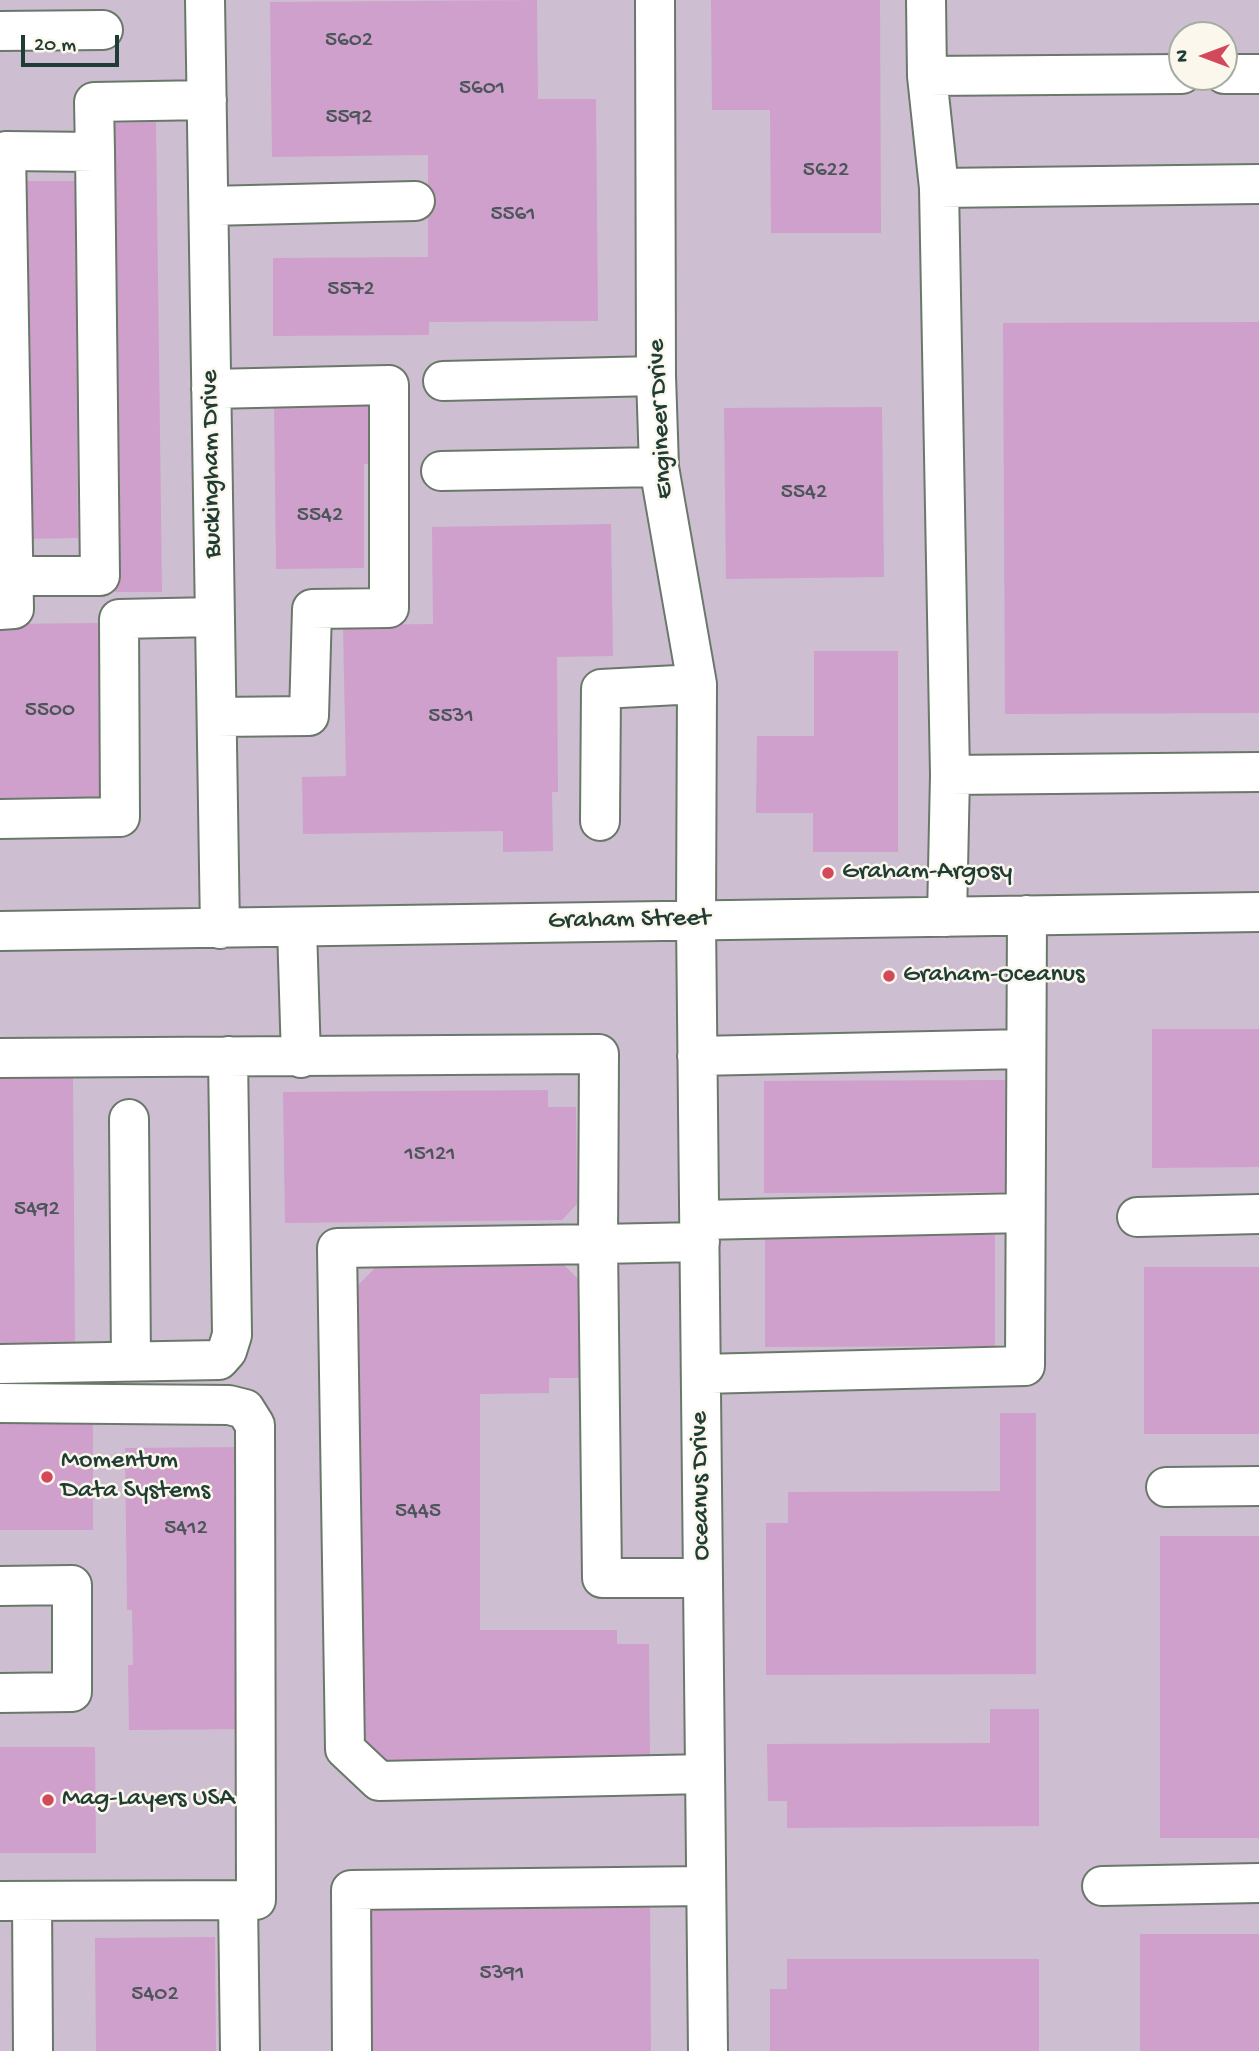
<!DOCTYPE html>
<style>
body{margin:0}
#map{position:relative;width:1259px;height:2051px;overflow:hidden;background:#f4e6cd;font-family:"Gochi Hand",sans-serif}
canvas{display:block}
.north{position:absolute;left:1168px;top:21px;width:70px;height:70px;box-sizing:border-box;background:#fbf7ec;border:2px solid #a3ada2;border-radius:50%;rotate:270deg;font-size:19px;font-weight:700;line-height:28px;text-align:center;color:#1f3d34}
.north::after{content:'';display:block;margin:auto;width:24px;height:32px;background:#d1495b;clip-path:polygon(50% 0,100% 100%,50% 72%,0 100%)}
.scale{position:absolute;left:21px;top:35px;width:98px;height:32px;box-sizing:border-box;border:4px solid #1f3d34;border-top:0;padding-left:9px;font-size:21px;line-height:24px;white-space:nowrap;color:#1f3d34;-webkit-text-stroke:5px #fbf7ec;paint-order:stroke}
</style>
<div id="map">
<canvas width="1259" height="2051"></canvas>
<div class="north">N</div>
<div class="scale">20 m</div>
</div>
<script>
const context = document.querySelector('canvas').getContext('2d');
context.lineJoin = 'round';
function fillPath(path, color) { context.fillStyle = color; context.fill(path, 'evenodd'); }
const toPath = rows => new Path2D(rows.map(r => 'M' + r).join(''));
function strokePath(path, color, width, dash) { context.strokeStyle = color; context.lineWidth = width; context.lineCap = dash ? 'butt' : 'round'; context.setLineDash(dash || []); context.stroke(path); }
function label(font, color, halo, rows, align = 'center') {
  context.font = font + ' "Gochi Hand",sans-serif'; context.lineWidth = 5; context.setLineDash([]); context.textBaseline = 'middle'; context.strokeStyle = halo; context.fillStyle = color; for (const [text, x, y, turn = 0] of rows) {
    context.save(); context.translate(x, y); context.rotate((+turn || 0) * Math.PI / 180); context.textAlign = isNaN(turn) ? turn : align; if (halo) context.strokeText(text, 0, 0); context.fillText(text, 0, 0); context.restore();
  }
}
const industrial = toPath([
 [0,0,1259,0,1259,2051,0,2051],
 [1182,35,1224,35,1224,77,1182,77]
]);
const building = toPath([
 [537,0,538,99,596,99,598,321,429,322,429,335,273,336,273,258,428,257,428,155,272,157,270,2],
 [711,0,880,0,881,233,771,233,770,110,712,110],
 [156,122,162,592,115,592,109,123],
 [21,181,75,181,78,538,23,539],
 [1259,322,1259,713,1005,714,1003,323],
 [274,402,385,402,385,464,364,464,364,568,276,569],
 [882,407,884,577,726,579,724,408],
 [611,524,613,656,557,657,558,792,552,792,553,851,503,852,503,831,303,834,302,777,346,776,343,625,433,624,432,527],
 [100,623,101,799,0,800,0,624],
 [814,651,898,651,898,852,813,852,813,813,756,813,757,736,814,736],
 [1152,1029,1259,1029,1259,1167,1152,1168],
 [0,1074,73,1074,75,1345,0,1345],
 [1005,1080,1005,1192,764,1193,764,1081],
 [548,1090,548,1107,576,1107,577,1204,562,1220,285,1223,283,1092],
 [765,1235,995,1235,995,1346,765,1347],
 [564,1265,579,1280,579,1378,549,1378,549,1393,480,1394,480,1630,617,1630,617,1644,649,1644,650,1759,380,1761,357,1738,353,1290,377,1266],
 [1144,1267,1259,1267,1259,1434,1144,1434],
 [1000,1413,1036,1413,1036,1674,766,1675,766,1523,788,1523,788,1492,1000,1491],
 [93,1423,93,1530,0,1530,0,1424],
 [244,1447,247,1729,129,1730,128,1665,133,1665,132,1610,127,1610,125,1448],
 [1160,1536,1259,1536,1259,1838,1160,1838],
 [990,1709,1039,1709,1039,1826,787,1828,787,1801,768,1801,767,1744,990,1743],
 [0,1747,95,1747,96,1853,0,1853],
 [650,1904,651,2051,365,2051,353,1908],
 [1140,1934,1259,1934,1259,2051,1140,2051],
 [215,1937,216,2051,96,2051,95,1938],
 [787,1959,1039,1959,1039,2051,770,2051,770,1989,787,1989]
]);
const minor = toPath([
 [205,0,220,929],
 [655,0,656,376,659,467,697,684,696,920,708,2051],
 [926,0,927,76,939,188,950,775,947,917],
 [0,31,103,30],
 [1224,74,1259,74],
 [927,76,1182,74],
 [939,188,1259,184],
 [209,206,415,201],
 [443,381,656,376],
 [211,389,389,385,389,608,312,609,309,716,217,717],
 [441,471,659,467],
 [12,576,100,576,95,152],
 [0,610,14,609,6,151,95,152,94,102,207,100],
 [950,775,1259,772],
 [0,819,120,817,119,619,215,617],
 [600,821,601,689,697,684],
 [297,928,301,1058],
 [0,931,1259,912],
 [697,1056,1026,1049],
 [0,1058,599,1054,598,1244,700,1242],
 [129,1119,131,1360],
 [1137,1217,1259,1214],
 [700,1220,1025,1213],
 [0,1364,219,1360,227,1351,232,1335,228,1056],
 [701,1374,1025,1366,1027,915],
 [0,1403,229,1405,245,1409,255,1425,256,1900,0,1901],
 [1166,1487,1259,1486],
 [703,1578,602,1578,598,1244,337,1248,345,1749,379,1781,705,1774],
 [0,1586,72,1585,72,1692,0,1693],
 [1102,1886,1259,1883],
 [238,1900,240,2051],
 [32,1901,33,2051],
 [352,2051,351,1890,706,1886]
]);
const markers = [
 [828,873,7,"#d1495b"],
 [889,976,7,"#d1495b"],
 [47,1477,7,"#d1495b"],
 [48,1800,7,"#d1495b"]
];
const numberNames = [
 ["5602",349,41],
 ["5601",482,89],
 ["5592",349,118],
 ["5622",826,171],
 ["5561",513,215],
 ["5572",351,290],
 ["5542",804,493],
 ["5542",320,516],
 ["5500",50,711],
 ["5531",451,717],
 ["15121",430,1155],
 ["5492",37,1210],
 ["5445",418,1512],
 ["5412",186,1529],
 ["5391",502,1974],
 ["5402",155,1995]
];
const streetNames = [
 ["Engineer Drive",662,419,-93],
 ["Buckingham Drive",213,464,-91],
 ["Graham Street",629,921,-1],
 ["Oceanus Drive",702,1486,-91]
];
const poiNames = [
 ["Graham-Argosy",842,873],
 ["Graham-Oceanus",903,976],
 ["Momentum",61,1462],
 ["Data Systems",61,1492],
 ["Mag-Layers USA",62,1800]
];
fillPath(industrial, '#cebed1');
fillPath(building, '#cfa0cb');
strokePath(minor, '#6a786a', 42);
strokePath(minor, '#fff', 38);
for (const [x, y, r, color] of markers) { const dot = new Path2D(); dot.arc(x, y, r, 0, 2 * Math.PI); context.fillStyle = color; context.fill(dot); strokePath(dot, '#fbf7ec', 2.5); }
label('23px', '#4b565a', null, numberNames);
label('26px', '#1f3d34', '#fbf7ec', streetNames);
label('26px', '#1f3d34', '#fbf7ec', poiNames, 'left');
</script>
